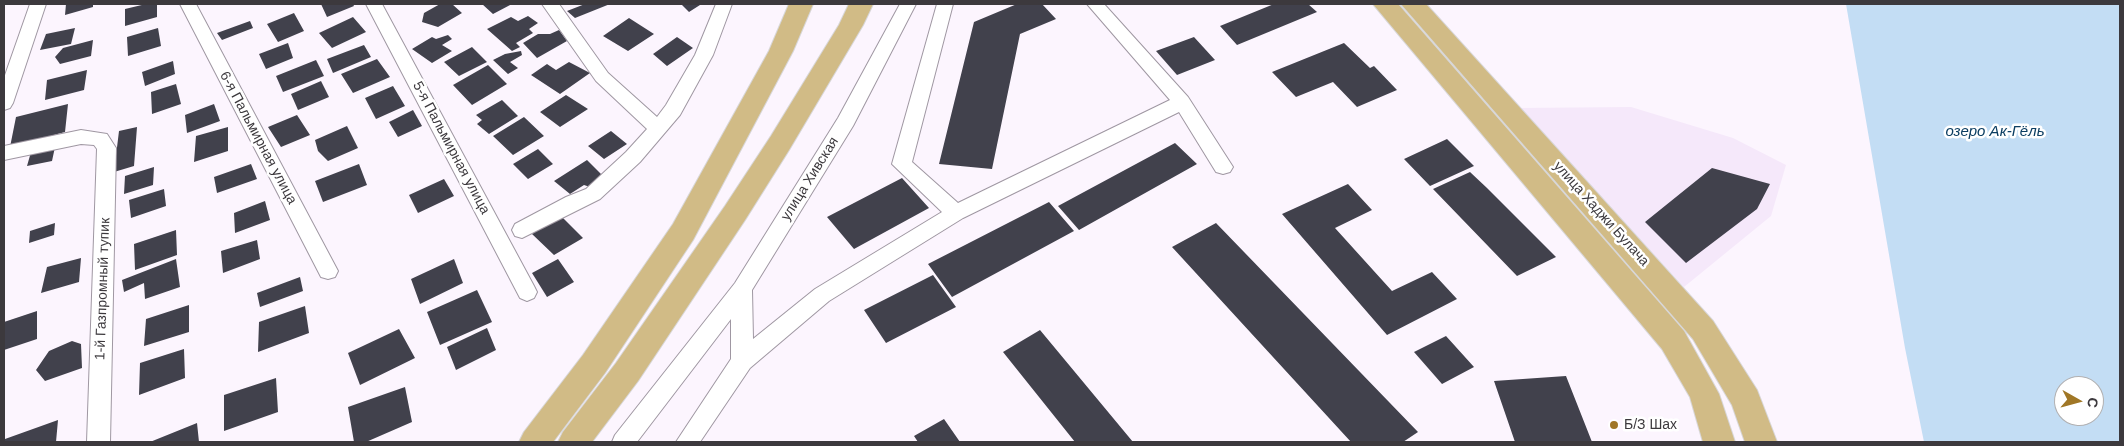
<!DOCTYPE html>
<meta charset="utf-8">
<style>
body{margin:0}
#map{position:relative;width:2124px;height:446px;overflow:hidden;background:#fcf5fe;font-family:Arial,sans-serif}
canvas{display:block}
.frame{position:absolute;inset:0;border:5px solid #3c393d;pointer-events:none}
.north{position:absolute;left:2054px;top:376px;width:50px;height:50px;box-sizing:border-box;background:#fff;border:1px solid #b1b0b1;border-radius:50%;rotate:97deg;font-size:14px;font-weight:700;line-height:20px;text-align:center;color:#3c393d}
.north::after{content:'';display:block;margin:auto;width:18px;height:22px;background:#a07726;clip-path:polygon(50% 0,100% 100%,50% 72%,0 100%)}
</style>
<div id="map">
<canvas width="2124" height="446"></canvas>
<div class="frame"></div>
<div class="north">С</div>
</div>
<script>
const context = document.querySelector('canvas').getContext('2d');
context.lineJoin = 'round';
function fillPath(path, color) { context.fillStyle = color; context.fill(path, 'evenodd'); }
const toPath = rows => new Path2D(rows.map(r => 'M' + r).join(''));
function strokePath(path, color, width, dash) { context.strokeStyle = color; context.lineWidth = width; context.lineCap = dash ? 'butt' : 'round'; context.setLineDash(dash || []); context.stroke(path); }
function label(font, color, halo, rows, align = 'center') {
  context.font = font + ' Arial,sans-serif'; context.lineWidth = 5; context.setLineDash([]); context.textBaseline = 'middle'; context.strokeStyle = halo; context.fillStyle = color; for (const [text, x, y, turn = 0] of rows) {
    context.save(); context.translate(x, y); context.rotate((+turn || 0) * Math.PI / 180); context.textAlign = isNaN(turn) ? turn : align; if (halo) context.strokeText(text, 0, 0); context.fillText(text, 0, 0); context.restore();
  }
}
const built = toPath([
 [1631,107,1733,138,1786,165,1771,216,1684,287,1518,108]
]);
const water = toPath([
 [1846,4,2120,4,2120,442,1924,442,1905,348],
 [2064,386,2094,386,2094,416,2064,416]
]);
const building = toPath([
 [66,4,93,4,93,7,65,15],
 [146,4,157,4,157,17,125,26,125,9],
 [321,4,353,4,354,6,327,17],
 [440,4,452,4,462,13,438,27,422,22,424,13],
 [482,4,512,4,493,14],
 [585,4,610,4,575,18,567,11],
 [681,4,698,4,700,5,689,12],
 [1017,4,1042,4,1056,19,1020,34,992,169,939,164,974,22],
 [1274,4,1308,4,1317,12,1237,45,1220,26],
 [294,13,304,31,278,42,267,24],
 [528,16,538,23,529,29,533,33,516,43,520,47,512,51,487,29,511,17,518,21],
 [353,17,366,32,332,48,319,33],
 [629,18,654,34,628,51,603,36],
 [250,21,253,28,222,40,217,33],
 [75,28,71,44,40,50,46,34],
 [158,28,161,46,128,56,127,37],
 [559,30,567,41,537,58,523,43,538,34,550,34],
 [448,35,452,39,442,45,452,51,432,63,412,49,432,37,436,39],
 [677,37,693,48,667,66,653,54],
 [1194,37,1215,60,1177,75,1156,51],
 [93,40,91,56,60,64,55,57,63,48],
 [288,43,293,58,266,69,259,54],
 [1344,43,1370,68,1374,66,1397,90,1357,107,1333,82,1296,97,1272,72],
 [364,45,371,57,333,73,327,59],
 [472,47,487,62,459,76,444,62],
 [521,51,522,55,510,62,518,68,508,74,493,60,505,54],
 [377,59,390,77,353,93,341,74],
 [316,60,324,76,283,92,276,76],
 [173,61,175,74,145,86,142,72],
 [569,62,590,73,560,94,531,75,547,64,556,70],
 [488,65,507,84,472,105,453,85],
 [87,70,84,90,45,100,47,80],
 [321,81,329,97,298,110,291,94],
 [176,84,181,104,152,114,151,92],
 [393,86,405,106,376,119,365,98],
 [566,95,588,109,560,127,540,112],
 [502,100,518,116,489,134,477,124,482,120,476,115],
 [68,104,65,132,10,147,16,117],
 [214,104,220,121,187,133,185,115],
 [413,110,422,126,398,137,389,122],
 [297,115,310,135,281,147,268,127],
 [524,117,544,136,513,155,493,136],
 [347,126,358,148,328,161,318,151,315,140],
 [137,127,134,166,114,172,119,131],
 [228,127,228,151,194,162,196,136],
 [611,131,627,144,604,159,588,146],
 [1447,139,1474,166,1430,186,1404,159],
 [1175,143,1197,164,1079,230,1058,206],
 [55,147,52,161,27,166,31,152],
 [538,149,553,164,528,179,513,164],
 [587,160,604,177,590,187,584,185,570,194,554,181],
 [251,164,257,179,217,193,214,177],
 [359,164,367,185,323,202,315,181],
 [154,167,153,185,124,194,125,176],
 [1712,168,1770,184,1757,209,1686,263,1645,222],
 [1470,172,1487,188,1556,257,1517,276,1433,189],
 [902,178,929,208,854,249,827,217],
 [444,179,454,196,418,213,409,195],
 [1348,184,1372,210,1335,228,1392,291,1432,272,1457,299,1387,335,1282,214],
 [164,189,166,206,131,218,129,200],
 [265,201,270,220,235,233,234,213],
 [1049,202,1074,231,952,297,928,264],
 [561,216,583,238,554,255,532,234],
 [55,223,54,235,29,243,30,231],
 [1216,223,1418,432,1403,442,1351,442,1172,247],
 [176,230,177,255,135,270,134,244],
 [257,240,260,259,223,273,221,251],
 [81,258,79,282,41,293,47,267],
 [176,259,180,287,145,299,144,283,124,292,122,280],
 [454,259,463,283,420,304,411,279],
 [558,259,574,282,547,297,532,273],
 [933,275,956,307,886,343,864,310],
 [300,277,303,291,260,307,257,293],
 [477,290,492,322,440,345,427,312],
 [189,305,189,332,144,346,146,319],
 [305,306,309,333,258,352,259,322],
 [37,311,37,339,4,350,4,322],
 [487,328,496,350,456,370,447,347],
 [399,329,415,358,360,385,348,353],
 [1040,330,1133,442,1075,442,1003,352],
 [1446,336,1474,367,1442,384,1414,352],
 [72,341,81,344,82,368,45,381,36,370,49,351],
 [184,349,185,378,139,395,140,363],
 [1566,376,1592,442,1515,442,1494,381],
 [276,378,278,412,224,431,224,395],
 [405,387,412,422,366,442,354,442,348,407],
 [944,419,960,442,918,442,914,436],
 [58,420,56,442,5,442,5,439],
 [197,423,199,442,150,442]
]);
const minor = toPath([
 [30,4,46,4,13,103,10,108,4,110,4,78,30,4],
 [180,4,196,4,338,271,335,277,328,279,321,277,180,4],
 [366,4,382,4,534,286,537,292,534,298,527,301,520,298,366,4],
 [542,4,559,4,608,73,657,117,666,105,695,55,716,4,732,4,713,55,680,115,640,162,600,199,522,238,515,236,512,230,515,224,566,197,586,189,626,152,647,129,596,81,542,4],
 [900,4,916,4,853,126,752,290,753,339,815,289,942,212,892,164,937,4,953,4,912,162,958,203,1170,100,1087,4,1104,4,1188,97,1233,167,1230,172,1223,174,1216,172,1179,112,963,218,829,301,750,368,700,442,676,442,731,359,731,319,637,442,612,442,615,435,735,283,838,118,900,4],
 [81,130,107,134,116,148,110,442,87,442,97,149,94,145,81,144,4,160,4,146,81,130]
]);
const primary = toPath([
 [789,4,813,4,793,51,693,240,605,373,553,442,519,442,524,432,583,355,673,224,769,51,789,4],
 [849,4,873,4,863,25,789,150,745,220,638,381,592,442,558,442,563,432,616,363,725,206,771,136,839,25,849,4],
 [1373,4,1398,4,1684,331,1719,394,1735,442,1703,442,1690,397,1662,349,1373,4],
 [1401,4,1426,4,1713,321,1757,390,1777,442,1745,442,1732,405,1693,339,1401,4]
]);
const markers = [
 [1614,425,5,"#a07726"]
];
const streetNames = [
 ["6-я Пальмирная улица",258,138,62],
 ["5-я Пальмирная улица",451,148,62],
 ["улица Хивская",810,179,-58],
 ["улица Хаджи Булача",1601,214,48],
 ["1-й Газпромный тупик",103,289,-88]
];
const poiNames = [
 ["Б/З Шах",1624,425]
];
const waterNames = [
 ["озеро Ак-Гёль",1995,132]
];
fillPath(built, '#f5e8fa');
fillPath(water, '#c3ddf4');
fillPath(building, '#41414c');
strokePath(minor, '#9f97a2', 2);
strokePath(primary, '#d8d7d8', 2);
fillPath(minor, '#fff');
fillPath(primary, '#d1bb86');
for (const [x, y, r, color] of markers) { const dot = new Path2D(); dot.arc(x, y, r, 0, 2 * Math.PI); context.fillStyle = color; context.fill(dot); strokePath(dot, '#fff', 2); }
label('14px', '#3c393d', '#fff', streetNames);
label('14px', '#3c393d', '#fff', poiNames, 'left');
label('italic 15px', '#0c3e62', '#fff', waterNames);
</script>
